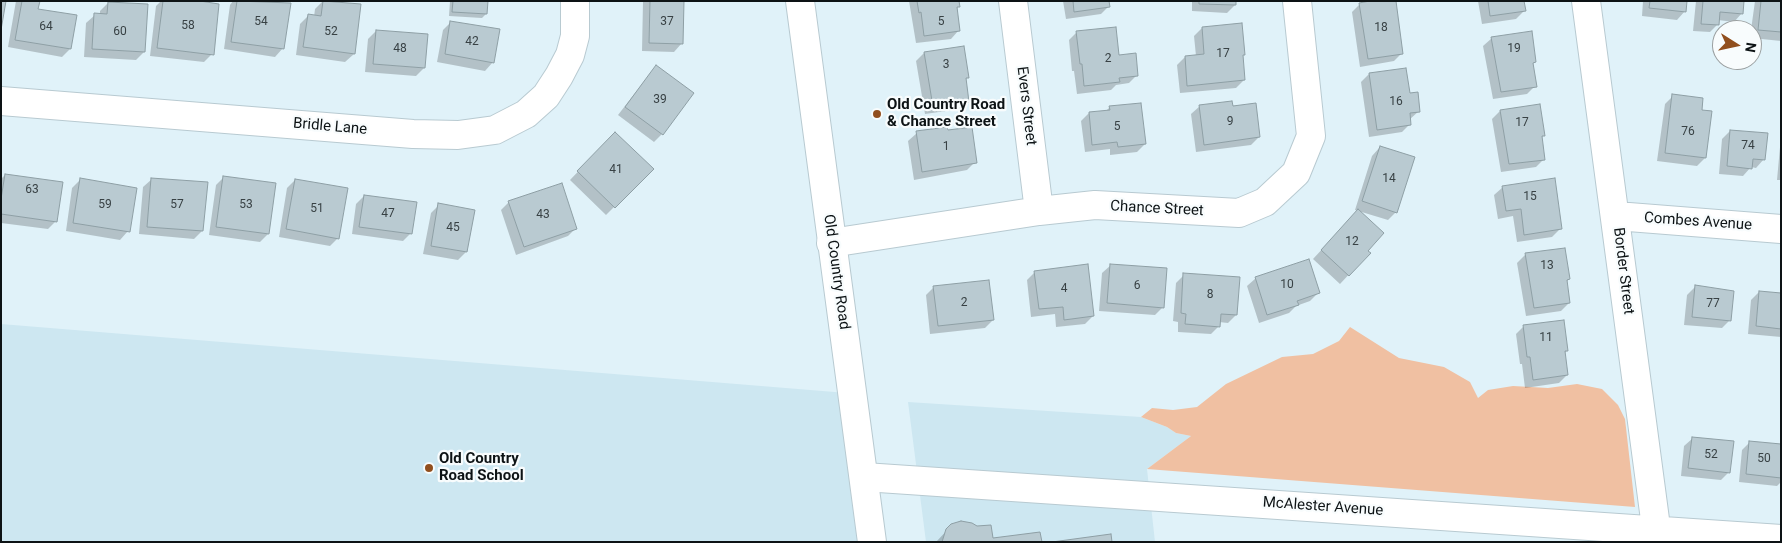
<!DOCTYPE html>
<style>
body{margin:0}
#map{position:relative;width:1782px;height:543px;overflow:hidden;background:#e0f2f9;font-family:Roboto,sans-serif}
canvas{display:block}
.frame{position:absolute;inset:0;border:2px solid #0d1315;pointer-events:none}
.north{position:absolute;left:1712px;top:20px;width:50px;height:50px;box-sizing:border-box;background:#f8fcfd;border:1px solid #9a9fa0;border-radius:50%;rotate:100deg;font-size:14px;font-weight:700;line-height:20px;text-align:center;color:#0d1315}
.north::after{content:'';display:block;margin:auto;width:18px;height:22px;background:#914f1e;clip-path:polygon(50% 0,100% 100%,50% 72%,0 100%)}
</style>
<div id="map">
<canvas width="1782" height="543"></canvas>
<div class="frame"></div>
<div class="north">N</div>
</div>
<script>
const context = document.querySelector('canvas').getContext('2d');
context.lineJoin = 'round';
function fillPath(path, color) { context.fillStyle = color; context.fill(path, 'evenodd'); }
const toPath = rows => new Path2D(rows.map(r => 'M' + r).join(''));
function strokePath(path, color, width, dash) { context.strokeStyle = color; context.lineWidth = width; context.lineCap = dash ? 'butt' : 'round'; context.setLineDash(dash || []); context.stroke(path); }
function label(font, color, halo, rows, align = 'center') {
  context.font = font + ' Roboto,sans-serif'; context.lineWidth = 4.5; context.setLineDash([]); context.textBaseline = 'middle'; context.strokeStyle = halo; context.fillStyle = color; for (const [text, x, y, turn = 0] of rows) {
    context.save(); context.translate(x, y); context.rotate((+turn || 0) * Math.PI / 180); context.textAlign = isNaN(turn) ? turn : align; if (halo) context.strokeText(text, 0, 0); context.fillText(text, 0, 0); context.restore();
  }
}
const built = toPath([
 [1,324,847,393,866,542,1,542],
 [908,402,1141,417,1167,427,1176,433,1191,436,1147,469,1155,542,926,542]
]);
const green = toPath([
 [1350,327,1399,358,1444,367,1470,382,1478,398,1488,390,1513,386,1548,388,1577,384,1602,389,1618,405,1625,419,1635,507,1147,469,1191,436,1176,433,1167,427,1141,417,1152,408,1173,410,1197,407,1226,384,1282,357,1313,354,1339,341]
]);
const shadow = toPath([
 [16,1,39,1,37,10,70,49,62,57,8,47],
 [161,1,189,1,212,54,204,62,150,56,156,6],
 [233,1,270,1,289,4,283,48,275,57,224,49,230,5],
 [323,1,359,5,354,54,345,62,296,55,300,24,308,16,314,17,315,9],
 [450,1,487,1,486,14,482,18,449,16],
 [643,1,683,1,682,43,674,52,642,51],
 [909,1,958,1,959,6,956,9,959,30,951,39,916,43],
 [1063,1,1108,1,1109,6,1101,14,1066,19],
 [1192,1,1235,1,1235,5,1227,13,1192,11],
 [1478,1,1523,1,1524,11,1516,19,1482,24],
 [1643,1,1686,1,1685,11,1677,20,1642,16],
 [1696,1,1743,1,1742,13,1734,22,1718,20,1718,24,1710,32,1693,31],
 [1755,1,1781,1,1781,41,1752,38,1751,30],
 [108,3,144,52,136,60,84,57,86,23,95,15,100,15,100,11],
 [1360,4,1402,53,1394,61,1360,67,1352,12],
 [451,22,493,62,485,71,437,62,443,30],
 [1202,28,1244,54,1242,57,1244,80,1236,88,1180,93,1177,65,1185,57,1196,56,1194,36],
 [376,31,424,68,416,76,365,72,368,39],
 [1077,32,1118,57,1137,75,1129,83,1116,85,1111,90,1077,94,1074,71,1072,71,1069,40],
 [1492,38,1535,62,1532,64,1535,86,1527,94,1493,99,1483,46],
 [924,53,968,77,965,80,968,101,960,109,925,114,916,61],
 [657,67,662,134,654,142,618,115,649,75],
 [1369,74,1409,95,1419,111,1409,120,1410,124,1402,132,1369,137,1361,82],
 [1673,96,1701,111,1705,158,1697,166,1657,161,1665,104],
 [1200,106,1232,107,1259,137,1251,145,1196,152,1191,114],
 [1110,107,1145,144,1137,152,1110,155,1110,149,1085,152,1081,121,1089,113,1106,111],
 [1500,111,1544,135,1541,138,1544,159,1536,167,1501,172,1492,119],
 [1730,131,1764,159,1756,168,1751,167,1743,176,1719,174,1722,139],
 [615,133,652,169,606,215,570,180],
 [917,133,975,162,967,170,914,180,908,141],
 [1781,136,1781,180,1777,180],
 [1380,147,1396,212,1388,220,1355,210,1372,156],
 [5,175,56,221,48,229,1,223,1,179],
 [224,177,268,234,260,242,209,235,216,185],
 [152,179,202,231,194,239,139,234,143,187],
 [80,180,128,231,120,240,66,231,72,188],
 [295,180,338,238,330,246,279,237,287,188],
 [1503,187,1560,229,1552,237,1517,242,1513,216,1498,219,1494,195],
 [364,196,411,233,403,241,352,234,356,204],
 [509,202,576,228,568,236,516,255,501,210],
 [439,205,466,252,458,260,423,254,431,213],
 [1350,219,1366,251,1369,253,1340,284,1313,259],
 [1564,249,1569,279,1566,282,1569,303,1561,311,1526,316,1517,263,1525,255],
 [1111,265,1163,307,1155,315,1099,311,1102,273],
 [1035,272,1093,316,1085,324,1056,327,1055,314,1031,317,1027,280],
 [1184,275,1236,315,1228,323,1219,322,1219,326,1211,334,1178,332,1178,322,1173,321,1176,283],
 [1256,278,1318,293,1310,301,1296,306,1289,313,1259,323,1247,286],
 [934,287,993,320,985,328,930,334,926,295],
 [1695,287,1730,320,1722,328,1684,325,1687,295],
 [1759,292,1781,294,1781,337,1748,334,1751,300],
 [1524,326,1567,351,1564,353,1567,375,1559,383,1525,388,1522,364,1520,364,1516,334],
 [1693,438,1729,472,1721,480,1681,476,1684,446],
 [1750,442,1781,445,1781,482,1777,486,1739,482,1742,450],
 [952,525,977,528,992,540,1040,542,936,542]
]);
const building = toPath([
 [1,1,6,1,1,30,1,1],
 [22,1,40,1,38,9,77,15,71,49,15,40,22,1],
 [163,1,200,1,219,4,214,55,157,48,163,1],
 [237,1,291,3,284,49,231,42,237,1],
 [323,1,361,4,355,54,303,47,308,14,321,16,323,1],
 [453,1,488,1,487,14,452,12,453,1],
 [650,1,684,1,683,44,649,43,650,1],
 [917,1,959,1,960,7,957,7,960,31,924,36,921,12,919,13,917,1],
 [1073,1,1109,1,1110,7,1074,12,1073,1],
 [1199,1,1236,1,1236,5,1199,4,1199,1],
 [1370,1,1396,1,1403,54,1368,59,1359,3,1370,1],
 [1488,1,1524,1,1526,11,1490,16,1488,1],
 [1650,1,1687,1,1686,12,1649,8,1650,1],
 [1703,1,1744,1,1743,14,1720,12,1719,25,1701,24,1703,1],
 [1761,1,1781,1,1781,32,1758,30,1761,1],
 [108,2,148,4,145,52,92,49,94,13,107,14,108,2],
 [450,21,500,29,494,63,445,54,450,21],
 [1242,23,1245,55,1243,55,1245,80,1187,86,1185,56,1204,54,1202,27,1242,23],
 [1116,27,1119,55,1136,53,1138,76,1119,78,1120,82,1084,86,1082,64,1080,64,1076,31,1116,27],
 [376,30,428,34,425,68,373,64,376,30],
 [1532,31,1536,62,1533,63,1537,87,1501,92,1491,37,1532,31],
 [964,46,969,78,966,78,969,102,933,107,924,52,964,46],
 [656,65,694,93,663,135,625,107,656,65],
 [1406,68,1410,93,1418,92,1420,112,1410,113,1411,125,1377,130,1369,73,1406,68],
 [1672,94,1703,98,1702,110,1712,111,1706,158,1665,153,1672,94],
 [1232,101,1233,106,1256,103,1260,137,1204,145,1199,105,1232,101],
 [1141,103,1146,144,1118,147,1117,142,1092,145,1089,112,1110,110,1109,106,1141,103],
 [1540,104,1545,136,1542,136,1545,160,1509,164,1500,110,1540,104],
 [947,127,948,130,972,127,977,163,922,172,916,131,947,127],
 [1730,130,1768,133,1765,160,1753,159,1752,169,1727,166,1730,130],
 [615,132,654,169,615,208,577,171,615,132],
 [1380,146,1415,157,1397,213,1362,201,1380,146],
 [5,174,63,182,57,222,1,214,1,199,5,174],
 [223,176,276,183,269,234,216,227,223,176],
 [80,178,137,188,130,232,73,223,80,178],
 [151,178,208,182,203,231,147,227,151,178],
 [1555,178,1562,229,1524,235,1521,209,1506,211,1502,186,1555,178],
 [295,179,348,188,339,239,286,229,295,179],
 [562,183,577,229,524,247,508,201,562,183],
 [364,195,417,202,412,234,359,227,364,195],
 [438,203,475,210,467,252,431,246,438,203],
 [1358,209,1384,233,1368,251,1371,253,1349,276,1321,250,1358,209],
 [1565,248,1570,279,1567,280,1570,303,1534,308,1525,253,1565,248],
 [1309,259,1320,293,1297,301,1299,305,1267,315,1255,277,1309,259],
 [1088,264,1094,316,1064,320,1063,307,1039,309,1034,271,1088,264],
 [1110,264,1167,268,1164,308,1107,303,1110,264],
 [1183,273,1240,277,1237,315,1221,314,1220,327,1185,324,1186,314,1181,313,1183,273],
 [989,280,994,320,938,326,933,286,989,280],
 [1695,285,1734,291,1731,321,1692,317,1695,285],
 [1759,291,1781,293,1781,329,1756,326,1759,291],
 [1564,320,1568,351,1565,351,1568,375,1533,380,1530,357,1527,357,1523,325,1564,320],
 [1692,437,1734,441,1730,473,1688,468,1692,437],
 [1749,441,1781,444,1781,478,1746,474,1749,441],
 [961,521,972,523,977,526,991,525,993,538,1040,532,1042,542,942,542,946,529,951,524,961,521],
 [1111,534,1112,542,1052,542,1111,534]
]);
const street = toPath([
 [1013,1,1039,211],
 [1586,1,1658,542],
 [1,101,413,134,458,135,495,130,526,114,546,96,559,76,570,55,575,36,575,1],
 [1616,216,1781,229],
 [831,243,1039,211,1095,205,1239,213,1265,202,1296,173,1311,136,1297,1],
 [864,477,1781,539]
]);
const primary = toPath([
 [800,1,872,542]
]);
const markers = [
 [877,114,5,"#914f1e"],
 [429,468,5,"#914f1e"]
];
const numberNames = [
 ["54",261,22],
 ["37",667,22],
 ["5",941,22],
 ["58",188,26],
 ["64",46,27],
 ["18",1381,28],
 ["60",120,32],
 ["52",331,32],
 ["42",472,42],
 ["48",400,49],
 ["19",1514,49],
 ["17",1223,54],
 ["2",1108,59],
 ["3",946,65],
 ["39",660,100],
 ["16",1396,102],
 ["9",1230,122],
 ["17",1522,123],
 ["5",1117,127],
 ["76",1688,132],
 ["74",1748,146],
 ["1",946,147],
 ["41",616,170],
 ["14",1389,179],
 ["63",32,190],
 ["15",1530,197],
 ["59",105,205],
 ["57",177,205],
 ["53",246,205],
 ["51",317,209],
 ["47",388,214],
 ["43",543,215],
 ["45",453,228],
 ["12",1352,242],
 ["13",1547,266],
 ["10",1287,285],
 ["6",1137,286],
 ["4",1064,289],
 ["8",1210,295],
 ["2",964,303],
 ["77",1713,304],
 ["11",1546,338],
 ["52",1711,455],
 ["50",1764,459]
];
const poiNames = [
 ["Old Country Road",887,105],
 ["& Chance Street",887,122],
 ["Old Country",439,459],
 ["Road School",439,476]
];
const streetNames = [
 ["Evers Street",1026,106,83],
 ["Bridle Lane",330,127,5],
 ["Chance Street",1157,209,3],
 ["Combes Avenue",1698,222,4],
 ["Border Street",1623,271,83],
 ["Old Country Road",836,272,82],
 ["McAlester Avenue",1323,507,4]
];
fillPath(built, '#cde7f1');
fillPath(green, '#f0c0a2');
fillPath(shadow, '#0003');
fillPath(building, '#b9cad1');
strokePath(building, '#8e9fa5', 1);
strokePath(street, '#b8cad1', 30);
strokePath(primary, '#b8cad1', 30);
strokePath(street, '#fff', 28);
strokePath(primary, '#fff', 28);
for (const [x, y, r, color] of markers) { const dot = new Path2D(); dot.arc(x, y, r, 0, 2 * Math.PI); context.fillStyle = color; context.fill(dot); strokePath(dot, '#f8fcfd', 2); }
label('12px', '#384144', null, numberNames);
label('bold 15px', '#0d1315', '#f8fcfd', poiNames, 'left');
label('15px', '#0d1315', '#f8fcfd', streetNames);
</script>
